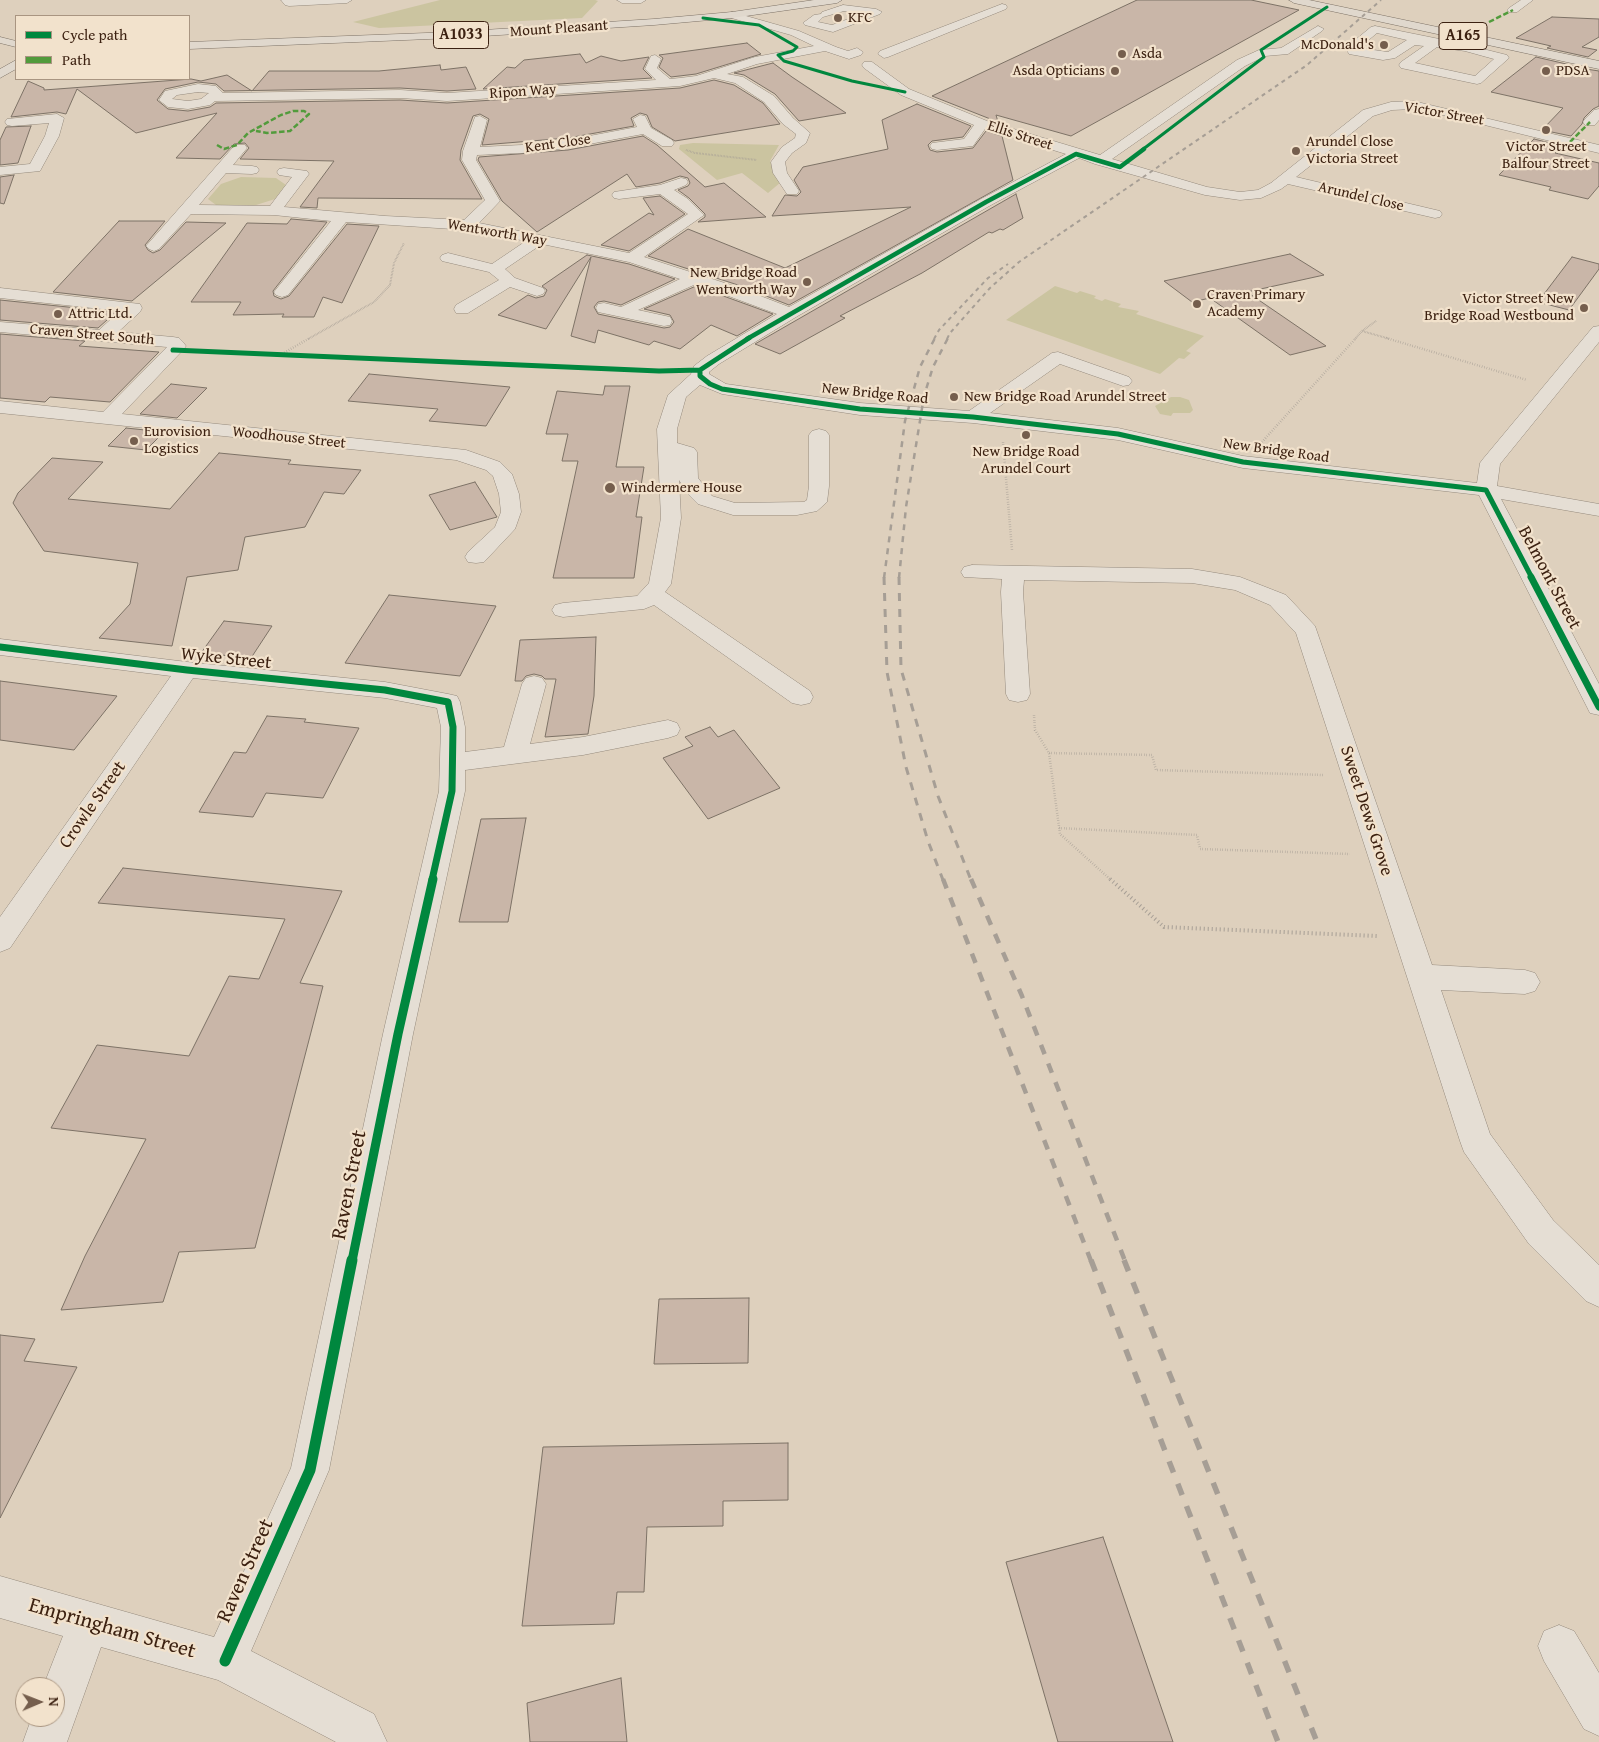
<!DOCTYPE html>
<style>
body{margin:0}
#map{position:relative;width:1599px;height:1742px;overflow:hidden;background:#ded0bd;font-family:"Gentium Book Plus",serif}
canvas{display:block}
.legend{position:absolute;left:15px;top:15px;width:175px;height:65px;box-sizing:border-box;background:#f2e2cc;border:1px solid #a99581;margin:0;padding:6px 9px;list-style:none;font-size:15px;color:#3c2111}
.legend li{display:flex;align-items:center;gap:10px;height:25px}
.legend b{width:25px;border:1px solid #a99581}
.north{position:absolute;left:15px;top:1677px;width:50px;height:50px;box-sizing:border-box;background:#f2e2cc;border:1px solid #a99581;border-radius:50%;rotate:89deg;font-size:14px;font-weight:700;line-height:20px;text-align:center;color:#3c2111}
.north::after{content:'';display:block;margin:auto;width:18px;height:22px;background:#755e4d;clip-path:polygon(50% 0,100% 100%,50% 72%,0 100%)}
</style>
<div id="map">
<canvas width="1599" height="1742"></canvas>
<ul class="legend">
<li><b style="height:6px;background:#00873e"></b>Cycle path</li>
<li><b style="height:6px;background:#529b3c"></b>Path</li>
</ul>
<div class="north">N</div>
</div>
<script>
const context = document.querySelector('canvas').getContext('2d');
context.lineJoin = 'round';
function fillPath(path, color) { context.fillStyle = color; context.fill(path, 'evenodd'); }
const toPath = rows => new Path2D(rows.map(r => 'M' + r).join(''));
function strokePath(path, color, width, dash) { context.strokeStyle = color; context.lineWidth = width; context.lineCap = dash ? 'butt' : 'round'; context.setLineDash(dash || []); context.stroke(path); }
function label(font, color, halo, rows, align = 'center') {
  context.font = font + ' "Gentium Book Plus",serif'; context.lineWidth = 4.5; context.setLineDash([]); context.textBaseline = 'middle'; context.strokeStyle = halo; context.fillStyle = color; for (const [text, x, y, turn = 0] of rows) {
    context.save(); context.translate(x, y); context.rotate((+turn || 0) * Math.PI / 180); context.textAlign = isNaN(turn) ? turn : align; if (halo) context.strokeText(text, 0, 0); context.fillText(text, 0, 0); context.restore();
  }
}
const green = toPath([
 [440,0,595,0,598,1,582,18,379,28,353,22],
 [693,143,779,145,770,161,781,182,768,193,742,173,717,180,679,149,680,145],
 [241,177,276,178,286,185,275,199,253,206,216,205,208,199,221,184],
 [1055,286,1077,293,1080,291,1096,296,1094,298,1102,301,1105,299,1121,304,1118,307,1139,311,1136,314,1204,336,1186,351,1191,353,1184,359,1179,358,1160,374,1006,320],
 [1171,397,1180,397,1189,400,1193,410,1190,413,1173,413,1171,416,1160,414,1155,406]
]);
const building = toPath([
 [1137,0,1251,0,1299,10,1071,136,996,115,998,122,932,96,1137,0],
 [1552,17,1599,19,1599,37,1582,47,1597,50,1588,57,1547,48,1551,46,1516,38,1552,17],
 [747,43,761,54,696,74,671,77,659,67,663,58,659,55,747,43],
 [580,54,586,63,601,56,621,61,649,57,643,69,652,78,483,89,507,67,515,68,524,60,580,54],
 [1536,57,1575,66,1573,67,1599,71,1599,106,1593,109,1584,118,1582,124,1571,136,1542,130,1563,108,1491,92,1536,57],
 [773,63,792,77,846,113,799,121,775,94,744,75,734,73,773,63],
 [440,65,441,70,466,67,476,89,447,91,400,88,224,91,216,84,198,82,165,89,157,100,168,109,188,111,210,107,216,103,400,100,447,103,680,88,714,80,734,85,763,103,780,124,675,141,652,127,647,115,640,113,631,118,634,126,568,138,482,145,489,119,480,114,473,116,461,150,460,160,482,199,318,198,317,208,300,207,334,161,240,159,249,148,245,143,234,144,220,159,176,158,217,113,136,133,77,89,66,114,57,112,11,117,28,81,44,88,44,90,191,79,201,81,227,75,252,91,269,71,379,71,440,65],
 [917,104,971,126,963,137,932,141,928,145,930,150,937,152,973,148,986,131,1002,136,1013,180,789,305,738,285,648,256,688,229,785,268,911,207,772,216,785,195,797,196,801,192,794,180,803,167,888,149,882,120,917,104],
 [31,126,18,163,0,165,0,140,6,127,31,126],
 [643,136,657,145,705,187,724,183,766,217,698,222,705,217,705,214,689,198,678,190,688,186,690,183,688,178,680,176,660,183,636,187,627,174,537,232,502,201,478,160,479,157,568,150,643,136],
 [1534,139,1562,146,1555,153,1599,163,1599,186,1588,199,1549,190,1551,187,1499,175,1534,139],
 [14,175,4,204,0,203,0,177,14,175],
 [1016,194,1023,218,1003,230,1000,229,992,233,989,232,922,273,840,316,845,318,780,354,755,344,1016,194],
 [660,196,685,214,629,251,601,245,649,213,654,215,643,198,660,196],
 [291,219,327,222,273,291,274,296,281,299,289,296,347,224,379,226,342,303,323,297,314,317,282,317,284,314,233,315,241,302,191,302,247,223,287,224,291,219],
 [119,221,165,221,145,245,148,250,153,253,160,250,186,222,226,223,132,301,53,292,119,221],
 [1290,254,1324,275,1247,292,1326,346,1290,355,1210,298,1192,302,1164,281,1290,254],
 [587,255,629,264,675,279,621,305,604,301,598,302,594,307,598,314,664,328,670,327,674,322,670,315,644,309,696,286,773,314,737,336,711,325,680,349,654,341,649,345,598,330,595,343,571,336,591,257,546,329,498,315,528,295,536,298,544,296,547,290,542,286,587,255],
 [1572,257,1599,264,1599,269,1569,310,1538,302,1572,257],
 [0,300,116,312,98,328,0,320,0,300],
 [0,334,85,341,79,346,159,352,110,402,50,397,45,402,0,398,0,334],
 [369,374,510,387,486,426,429,421,438,409,348,401,369,374],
 [171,384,207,388,177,418,140,414,171,384],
 [605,386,630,386,616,467,644,467,636,517,642,517,634,578,553,578,578,461,562,461,568,434,546,434,557,391,603,395,605,386],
 [126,428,164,432,146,450,108,446,126,428],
 [219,453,291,460,288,464,361,470,344,494,324,492,305,527,245,537,238,570,187,577,172,646,99,638,130,604,138,563,44,551,13,503,18,493,52,458,103,462,68,499,170,509,219,453],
 [475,482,497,517,450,530,429,495,475,482],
 [389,595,496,606,460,676,345,663,389,595],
 [224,621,272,626,251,658,201,653,224,621],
 [596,637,594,696,588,734,545,737,556,679,545,679,542,676,534,674,526,676,522,681,515,681,520,640,596,637],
 [0,681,117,696,74,750,0,740,0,681],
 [267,716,306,719,304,722,359,728,323,798,266,793,253,817,199,812,234,752,246,753,267,716],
 [710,727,718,737,734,730,780,788,708,819,663,758,693,746,685,737,710,727],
 [526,818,508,922,459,922,481,819,526,818],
 [123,868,342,891,300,983,323,986,255,1248,179,1252,163,1302,61,1310,85,1256,146,1139,51,1128,97,1045,189,1056,229,976,259,979,285,919,98,903,123,868],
 [749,1298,748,1363,654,1364,659,1299,749,1298],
 [0,1335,35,1339,24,1361,77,1367,0,1518,0,1335],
 [788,1443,788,1500,723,1501,723,1526,647,1527,644,1592,617,1592,614,1624,522,1626,543,1447,788,1443],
 [1103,1537,1173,1742,1058,1742,1006,1562,1103,1537],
 [621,1678,627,1742,530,1742,527,1703,621,1678]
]);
const pathFar2 = toPath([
 [686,150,695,153,757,160],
 [1376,321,1362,331,1390,339],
 [308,339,374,302,390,285,394,263,404,243],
 [1355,339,1362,331]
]);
const pathFar1 = toPath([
 [1386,338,1527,380],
 [280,355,310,338],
 [1003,442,1012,550],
 [1262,442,1356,338],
 [1034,715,1035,730,1049,753,1060,834,1111,880],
 [1049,753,1152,755,1156,770,1324,775],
 [1059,828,1197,835,1200,849,1350,854]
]);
const path = toPath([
 [1110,879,1164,927,1377,936]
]);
const minor = toPath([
 [281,0,352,0,347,3,289,6,285,5,281,0],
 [617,0,646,0,641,3,622,3,617,0],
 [1521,0,1533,0,1517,12,1509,12,1507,10,1509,8,1521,0],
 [1002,4,1006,5,1007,7,1006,9,888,57,884,58,878,54,880,51,1002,4],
 [843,5,876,9,882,12,880,14,833,32,805,25,803,23,814,15,821,14,822,12,843,5],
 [844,11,862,14,832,25,818,22,823,17,844,11],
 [732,12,799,31,836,47,848,51,857,48,863,52,861,55,849,59,825,51,757,64,727,74,743,77,774,96,793,118,810,133,806,143,792,153,785,162,787,173,799,191,797,194,787,194,773,173,771,162,782,147,795,138,796,134,783,124,764,102,735,83,714,78,680,86,447,101,400,98,215,101,210,105,188,109,168,107,159,100,165,91,198,84,216,86,223,93,400,90,447,93,656,80,645,69,651,56,655,55,661,59,657,68,670,79,680,78,696,76,755,57,814,46,791,35,728,17,726,15,728,13,732,12],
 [198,92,209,93,201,99,188,101,172,99,177,95,198,92],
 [1318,26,1324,29,1322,31,1288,54,1265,56,1245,66,1112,159,1207,187,1240,192,1258,190,1271,183,1363,110,1391,102,1413,101,1599,145,1599,153,1452,117,1413,109,1392,110,1373,116,1296,177,1440,211,1442,214,1440,217,1435,218,1288,184,1281,189,1261,198,1240,200,1205,195,1095,164,1079,158,991,205,796,317,719,364,709,372,709,374,726,384,860,403,969,411,1052,353,1058,352,1129,377,1132,381,1129,385,1123,386,1060,364,990,413,1118,428,1243,456,1477,483,1480,463,1483,459,1593,327,1599,326,1599,342,1500,464,1497,486,1599,504,1599,516,1501,499,1599,684,1599,715,1590,713,1587,707,1479,495,1243,468,1118,440,973,423,860,415,722,394,700,385,686,397,677,429,677,443,694,448,697,452,698,478,712,496,735,503,804,502,807,500,809,486,809,435,812,431,819,429,826,431,829,435,829,486,827,502,817,511,797,515,733,515,698,504,689,495,679,480,681,518,671,584,665,592,810,691,813,697,810,703,801,705,792,703,654,605,644,609,563,617,555,615,552,610,555,605,563,603,637,596,649,583,661,518,657,429,668,395,691,374,694,366,707,356,777,314,696,284,638,310,670,317,672,321,670,325,664,326,598,312,596,308,598,304,604,303,621,307,680,279,629,262,542,244,505,269,515,278,543,288,545,291,543,294,537,296,510,287,468,313,456,313,454,309,456,305,499,280,489,272,442,261,440,258,442,255,448,253,492,264,526,241,468,230,346,222,288,295,282,297,276,295,274,292,331,221,274,215,191,214,159,249,154,251,149,249,146,246,235,145,245,145,247,148,233,165,252,166,257,167,259,170,257,173,252,174,226,173,199,205,270,206,292,177,279,175,277,172,279,169,284,168,307,171,309,174,284,207,385,216,464,220,485,200,462,160,463,151,475,117,480,116,487,120,480,147,522,145,568,140,637,127,633,119,640,115,645,116,651,128,672,140,674,143,672,146,662,146,643,134,568,148,522,153,477,155,476,160,500,201,479,223,629,253,688,214,660,194,619,199,614,198,612,195,614,192,660,185,681,178,686,179,688,182,686,185,674,190,688,199,704,215,644,257,737,287,789,307,981,199,1066,154,985,129,973,146,937,150,932,149,930,146,932,143,964,139,974,125,901,95,864,68,862,65,864,62,872,62,909,89,987,121,1100,155,1237,60,1259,50,1281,48,1318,26],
 [1375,26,1464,44,1478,36,1484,39,1475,47,1507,55,1509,58,1481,83,1477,84,1401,68,1399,65,1401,62,1424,46,1415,45,1395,58,1383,60,1349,54,1346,48,1348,46,1371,27,1375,26],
 [1377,33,1407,40,1388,52,1359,48,1377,33],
 [1437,47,1465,51,1494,59,1475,76,1415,63,1437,47],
 [1599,109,1599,120,1595,125,1585,125,1583,122,1585,119,1594,110,1599,109],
 [57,114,64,118,59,136,40,171,0,175,0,167,30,164,45,136,49,123,12,126,7,125,5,122,7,119,57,114],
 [0,288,140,304,142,308,140,312,118,332,173,337,179,338,183,342,186,346,183,350,122,414,466,450,500,462,512,474,519,494,521,512,515,529,484,562,476,563,468,562,465,557,468,552,495,527,501,512,499,494,493,476,486,470,456,460,0,413,0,401,103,412,167,347,0,332,0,322,99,330,120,311,0,298,0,288],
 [972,565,1192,569,1240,577,1286,595,1315,626,1432,965,1525,970,1535,973,1540,982,1535,991,1525,994,1441,990,1490,1134,1553,1220,1599,1265,1599,1307,1586,1301,1529,1244,1464,1152,1460,1141,1296,633,1270,605,1235,590,1192,583,1024,580,1023,592,1030,694,1027,700,1018,702,1009,700,1006,694,1001,592,1002,579,964,577,961,572,964,567,972,565],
 [0,639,187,662,385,682,448,694,457,696,460,702,465,727,465,752,504,747,522,684,526,678,534,676,542,678,546,684,530,744,583,737,668,720,677,723,680,729,677,735,668,738,583,755,465,770,465,791,413,1034,329,1470,251,1651,374,1714,387,1742,336,1742,218,1680,101,1647,67,1742,23,1742,32,1717,55,1717,55,1687,43,1687,63,1636,0,1618,0,1576,214,1637,291,1468,383,1034,439,791,441,727,437,708,385,698,193,678,10,948,0,952,0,917,171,676,0,655,0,639],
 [1559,1625,1574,1631,1599,1673,1599,1736,1584,1729,1544,1661,1538,1646,1544,1631,1559,1625]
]);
const highway = toPath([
 [814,0,842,0,837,3,732,18,654,25,453,38,189,49,189,42,453,32,654,19,732,12,814,0],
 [1289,0,1309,0,1599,61,1599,69,1294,3,1289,0],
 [0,37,16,41,16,47,0,43,0,37],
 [16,60,16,69,0,78,0,69,16,60]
]);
const railFar4 = toPath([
 [934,339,939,330,988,278,1008,264],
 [947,339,950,333,990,288,1019,262,1307,65,1381,0]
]);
const railFar3 = toPath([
 [884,578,905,421,920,367,935,338],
 [899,578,906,507,924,396,933,367,948,338]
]);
const railFar2 = toPath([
 [884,577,887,672,906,767,928,841,943,880],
 [899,577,901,669,938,796,971,880]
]);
const railFar1 = toPath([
 [943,879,1091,1261],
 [971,879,1022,996,1125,1261]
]);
const rail = toPath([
 [1091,1260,1278,1742],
 [1124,1260,1317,1742]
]);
const quiet = toPath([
 [1489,22,1513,10],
 [1570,142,1590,122],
 [217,145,224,149,237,145,248,133,281,115,293,111,304,111,309,114,290,131,267,133,256,131]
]);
const cyclewayFar5 = toPath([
 [703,18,759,25,797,47,793,51,778,55,784,61,852,81,905,92],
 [1142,150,1264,57,1261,50,1327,7]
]);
const cyclewayFar4 = toPath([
 [747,339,986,202,1076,154,1120,167,1144,149]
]);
const cyclewayFar3 = toPath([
 [749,338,700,370,700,376,710,384,722,389,860,409,973,417,1118,434,1243,462,1486,490,1532,578],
 [173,350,659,371,700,370]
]);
const cyclewayFar2 = toPath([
 [1531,577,1599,707],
 [0,647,187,670,385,690,448,702,453,727,452,791,432,880]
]);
const cyclewayFar1 = toPath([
 [352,1261,398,1034,433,879]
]);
const cycleway = toPath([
 [225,1661,310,1470,352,1260]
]);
const markers = [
 [838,18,5,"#755e4d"],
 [1384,45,5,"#755e4d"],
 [1122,54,5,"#755e4d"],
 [1115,71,5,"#755e4d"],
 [1546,71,5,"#755e4d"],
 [1546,130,5,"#755e4d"],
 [1296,151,5,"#755e4d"],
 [807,282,5,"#755e4d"],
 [1197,304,5,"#755e4d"],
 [1584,308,5,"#755e4d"],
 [58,314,5,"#755e4d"],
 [954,397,5,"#755e4d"],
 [1026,435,5,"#755e4d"],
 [134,441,5,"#755e4d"],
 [610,488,6,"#755e4d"]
];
const farPoinames = [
 ["KFC",848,18],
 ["McDonald's",1374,45,"right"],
 ["Asda",1132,54],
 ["Asda Opticians",1105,71,"right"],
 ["PDSA",1556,71],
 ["Arundel Close",1306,142],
 ["Victoria Street",1306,159],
 ["Victor Street",1546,147,"center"],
 ["Balfour Street",1546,164,"center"],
 ["New Bridge Road",797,273,"right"],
 ["Wentworth Way",797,290,"right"],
 ["Craven Primary",1207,295],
 ["Academy",1207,312],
 ["Victor Street New",1574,299,"right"],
 ["Bridge Road Westbound",1574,316,"right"],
 ["Attric Ltd.",68,314],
 ["New Bridge Road Arundel Street",964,397],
 ["Eurovision",144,432],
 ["Logistics",144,449],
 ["New Bridge Road",1026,452,"center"],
 ["Arundel Court",1026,469,"center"],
 ["Windermere House",621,488]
];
const farStreetnames = [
 ["Mount Pleasant",559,29,-4],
 ["Ripon Way",523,92,-4],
 ["Victor Street",1444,114,10],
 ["Ellis Street",1020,136,18],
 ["Kent Close",558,144,-8],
 ["Arundel Close",1361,197,13],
 ["Wentworth Way",497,233,10],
 ["Craven Street South",92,335,5],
 ["New Bridge Road",875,394,6],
 ["Woodhouse Street",289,438,6],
 ["New Bridge Road",1276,451,8]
];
const shields = [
 [461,35,55],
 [1463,36,48]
];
const shieldNames = [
 ["A1033",461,35],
 ["A165",1463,36]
];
const streetNames = [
 ["Belmont Street",1549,578,62],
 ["Wyke Street",226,659,6],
 ["Crowle Street",93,805,-55],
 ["Sweet Dews Grove",1366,811,72]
];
const nearStreetnames = [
 ["Raven Street",350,1185,-79],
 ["Raven Street",246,1571,-66],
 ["Empringham Street",112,1629,16]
];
fillPath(green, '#cbc4a0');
fillPath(building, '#c9b6a8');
strokePath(building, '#7d7266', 1);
strokePath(minor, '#958a7d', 1);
strokePath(highway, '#7d7266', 1);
strokePath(pathFar2, '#a69e95', 2, [0.5, 1]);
strokePath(pathFar1, '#a69e95', 2.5, [0.5, 2]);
strokePath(path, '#a69e95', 4, [1, 3]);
fillPath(minor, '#e5ded4');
fillPath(highway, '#e0d8cd');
strokePath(railFar4, '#a69e95', 2, [4, 4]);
strokePath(railFar3, '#a69e95', 2.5, [6, 6]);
strokePath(railFar2, '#a69e95', 3, [8, 8]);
strokePath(railFar1, '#a69e95', 4.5, [10, 10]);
strokePath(rail, '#a69e95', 5.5, [12, 12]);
strokePath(quiet, '#529b3c', 2.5, [5.5, 2.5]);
strokePath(cyclewayFar5, '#00873e', 3);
strokePath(cyclewayFar4, '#00873e', 4.5);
strokePath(cyclewayFar3, '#00873e', 5);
strokePath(cyclewayFar2, '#00873e', 7);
strokePath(cyclewayFar1, '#00873e', 9);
strokePath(cycleway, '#00873e', 11);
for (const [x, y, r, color] of markers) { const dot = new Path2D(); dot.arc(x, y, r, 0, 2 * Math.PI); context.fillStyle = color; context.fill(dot); strokePath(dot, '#f2e2cc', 2); }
label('15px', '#3c2111', '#f2e2cc', farPoinames, 'left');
label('15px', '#3c2111', '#f2e2cc', farStreetnames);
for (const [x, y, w] of shields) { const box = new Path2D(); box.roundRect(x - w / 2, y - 13.5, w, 27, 4); context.fillStyle = '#f2e2cc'; context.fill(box); strokePath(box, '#3c2111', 1); }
label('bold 16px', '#3c2111', null, shieldNames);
label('18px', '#3c2111', '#f2e2cc', streetNames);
label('21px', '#3c2111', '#f2e2cc', nearStreetnames);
</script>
